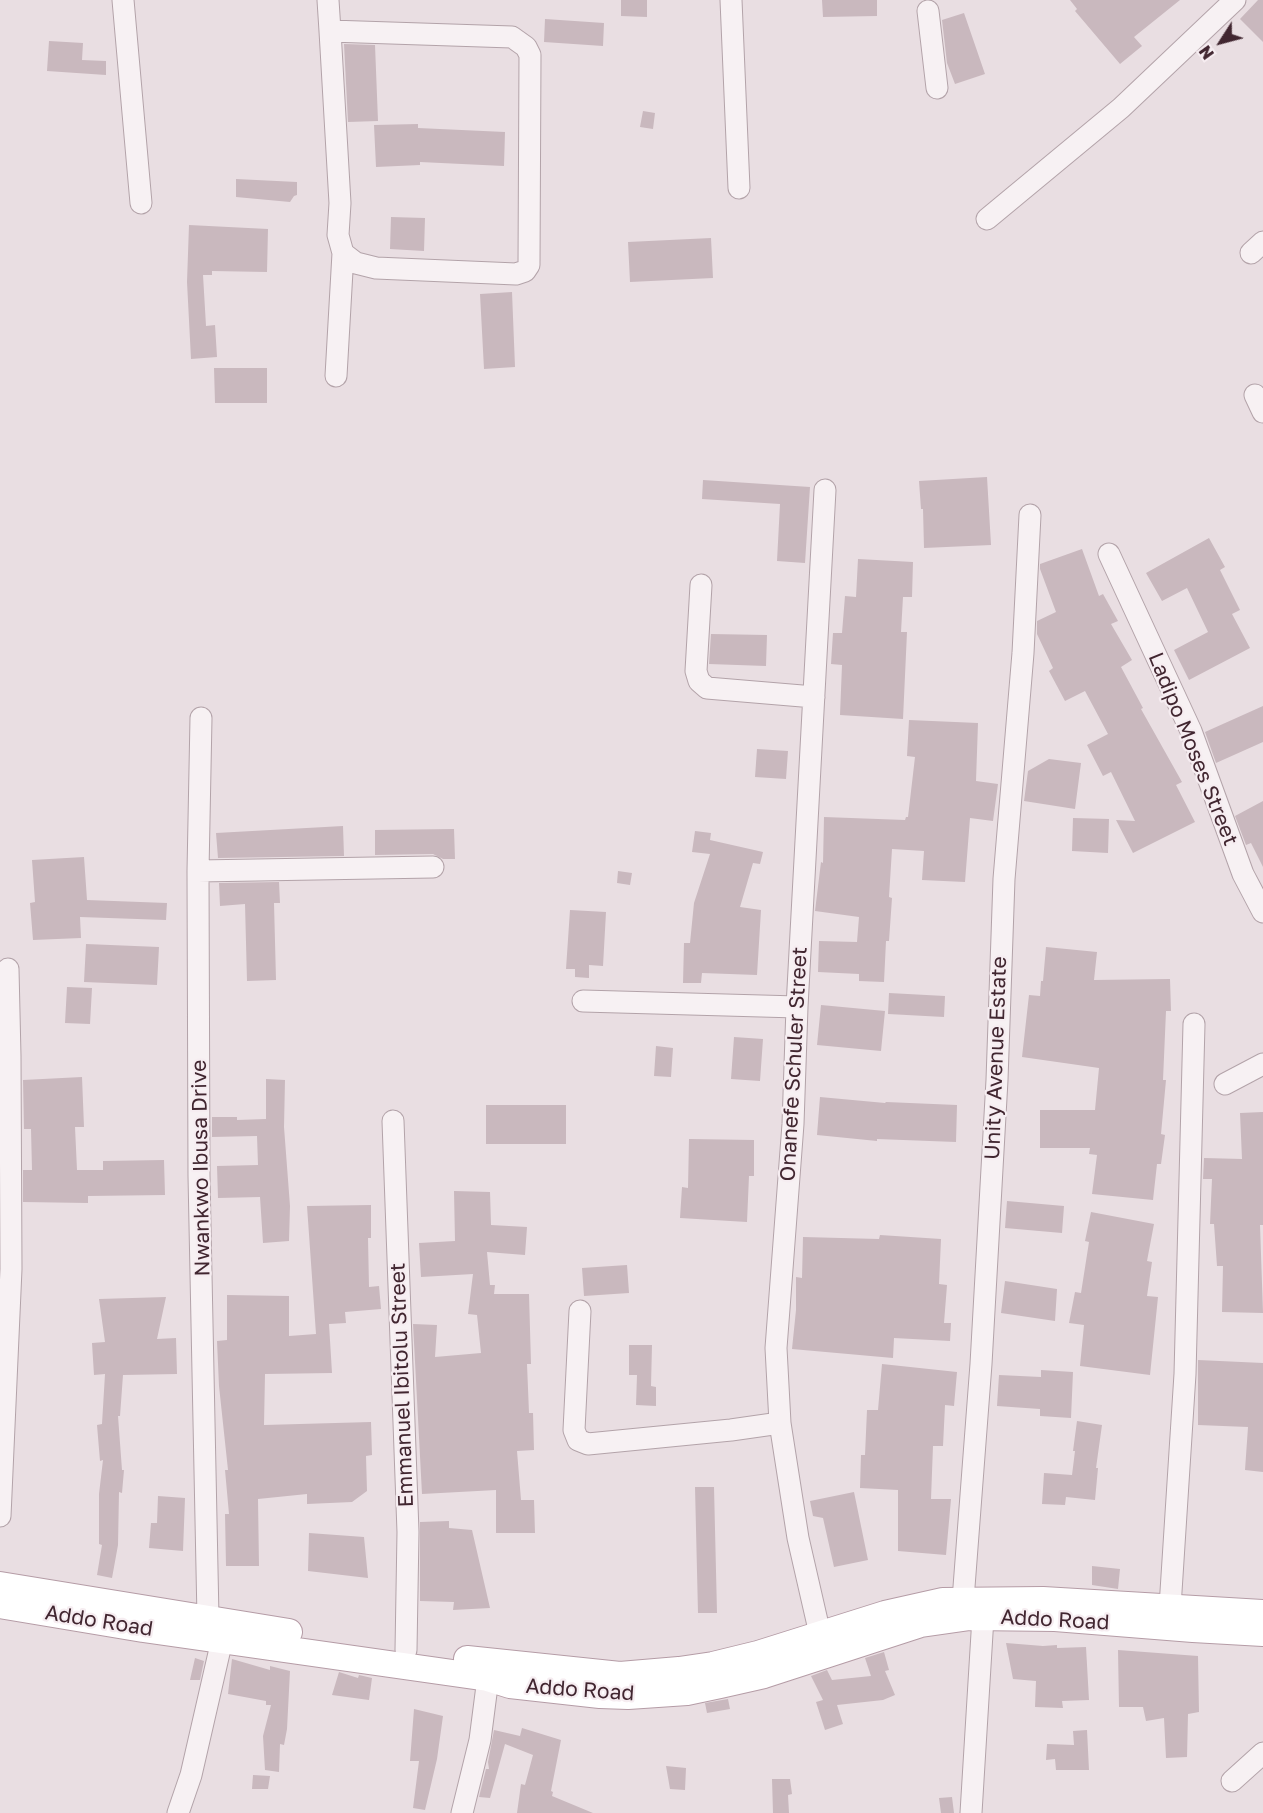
<!DOCTYPE html>
<style>
body{margin:0}
#map{position:relative;width:1263px;height:1813px;overflow:hidden;background:#e9dee2;font-family:"Golos Text",sans-serif}
canvas{display:block}
.north{position:absolute;left:1191px;top:12px;width:60px;height:60px;-webkit-text-stroke:4px #f6edf1;paint-order:stroke;rotate:234deg;font-size:16px;font-weight:700;line-height:24px;text-align:center;color:#412630}
.north::after{content:'';display:block;margin:auto;width:21px;height:27px;background:#412630;clip-path:polygon(50% 0,100% 100%,50% 72%,0 100%)}
</style>
<div id="map">
<canvas width="1263" height="1813"></canvas>
<div class="north">N</div>
</div>
<script>
const context = document.querySelector('canvas').getContext('2d');
context.lineJoin = 'round';
function fillPath(path, color) { context.fillStyle = color; context.fill(path, 'evenodd'); }
const toPath = rows => new Path2D(rows.map(r => 'M' + r).join(''));
function strokePath(path, color, width, dash) { context.strokeStyle = color; context.lineWidth = width; context.lineCap = dash ? 'butt' : 'round'; context.setLineDash(dash || []); context.stroke(path); }
function label(font, color, halo, rows, align = 'center') {
  context.font = font + ' "Golos Text",sans-serif'; context.lineWidth = 4.5; context.setLineDash([]); context.textBaseline = 'middle'; context.strokeStyle = halo; context.fillStyle = color; for (const [text, x, y, turn = 0] of rows) {
    context.save(); context.translate(x, y); context.rotate((+turn || 0) * Math.PI / 180); context.textAlign = isNaN(turn) ? turn : align; if (halo) context.strokeText(text, 0, 0); context.fillText(text, 0, 0); context.restore();
  }
}
const building = toPath([
 [621,0,647,0,647,17,621,16],
 [822,0,877,0,877,16,823,17],
 [1070,0,1180,0,1134,37,1142,46,1120,64,1075,11,1077,9],
 [1258,0,1263,0,1263,42,1240,19],
 [964,13,985,74,955,84,947,63,942,20],
 [545,19,604,23,603,46,544,42],
 [49,41,83,43,82,60,106,61,106,75,47,71],
 [344,44,375,45,378,121,348,122],
 [643,111,655,113,653,129,640,127],
 [418,124,418,128,505,132,504,166,420,162,420,165,376,167,374,125],
 [236,179,297,182,297,195,294,196,290,202,236,197],
 [391,217,425,218,424,251,390,249],
 [189,225,268,229,267,272,212,271,212,275,203,275,206,326,215,325,217,357,191,359,187,282],
 [711,238,713,278,630,282,628,242],
 [512,292,515,367,484,369,480,294],
 [214,368,267,368,267,403,215,403],
 [987,477,991,545,924,548,923,509,921,509,919,481],
 [703,480,810,487,805,563,777,561,780,504,702,499],
 [1209,538,1225,567,1220,570,1240,610,1232,614,1250,648,1189,680,1174,650,1208,632,1187,588,1162,601,1146,573],
 [1082,549,1099,596,1103,594,1118,621,1111,624,1132,660,1121,667,1143,708,1141,709,1182,782,1176,785,1195,822,1133,853,1116,820,1135,821,1111,772,1103,776,1087,745,1108,734,1085,691,1065,701,1049,671,1053,668,1037,634,1037,621,1056,612,1040,569,1040,564],
 [858,559,913,562,912,597,903,597,901,632,907,632,903,719,840,715,842,665,831,664,833,633,842,633,845,596,856,597],
 [711,634,767,635,766,666,709,664],
 [1263,706,1263,742,1216,763,1205,732],
 [909,720,978,723,976,781,998,784,993,821,970,818,965,882,922,880,924,851,892,849,889,897,892,898,889,941,886,941,884,982,859,981,859,974,818,972,819,941,857,942,859,917,815,911,821,862,823,863,824,817,905,820,906,817,908,817,915,757,907,756],
 [757,749,788,751,786,779,755,777],
 [1049,759,1081,763,1075,809,1024,801,1028,771],
 [1263,801,1263,867,1251,843,1246,845,1235,816],
 [1073,818,1109,819,1108,853,1072,851],
 [343,826,344,856,218,858,216,833],
 [454,829,455,859,443,859,433,854,375,855,375,830],
 [695,831,711,833,710,840,763,852,760,864,753,863,740,907,761,910,757,975,702,973,701,983,683,983,684,943,690,943,694,903,710,854,692,852],
 [84,857,87,900,167,903,166,920,80,917,81,938,33,940,30,903,35,902,32,860],
 [618,871,632,873,630,885,617,883],
 [279,882,280,903,274,903,276,980,247,981,245,904,220,906,219,883],
 [570,910,606,912,603,966,589,965,589,978,575,977,575,969,566,969],
 [86,944,159,947,157,985,84,982],
 [1046,947,1097,952,1094,980,1170,979,1171,1011,1166,1011,1163,1080,1166,1080,1161,1134,1165,1135,1161,1164,1157,1164,1153,1200,1092,1194,1097,1155,1089,1154,1090,1148,1040,1148,1040,1110,1095,1110,1099,1068,1022,1057,1029,995,1040,996,1041,981,1043,981],
 [67,987,92,988,90,1024,65,1023],
 [889,993,945,996,944,1017,888,1014],
 [821,1005,885,1011,881,1051,817,1045],
 [734,1037,763,1039,760,1081,731,1079],
 [656,1046,673,1048,671,1077,654,1076],
 [82,1077,84,1127,75,1127,77,1170,103,1170,103,1161,164,1160,165,1195,88,1196,88,1203,23,1202,23,1170,32,1170,31,1129,24,1129,23,1080],
 [266,1079,285,1080,284,1127,290,1206,289,1241,263,1243,260,1197,218,1198,217,1166,258,1165,257,1136,212,1137,212,1117,237,1117,237,1120,266,1119],
 [820,1097,885,1103,886,1102,957,1105,956,1142,877,1139,877,1141,817,1135],
 [486,1105,566,1105,566,1144,486,1144],
 [1263,1112,1263,1225,1260,1225,1263,1313,1222,1312,1223,1266,1217,1266,1214,1224,1210,1224,1212,1179,1203,1179,1204,1158,1242,1159,1240,1113],
 [689,1139,754,1140,754,1176,749,1176,747,1222,680,1218,682,1187,688,1188],
 [454,1191,490,1192,491,1225,527,1227,525,1255,487,1252,490,1285,495,1285,494,1294,529,1294,531,1364,527,1364,529,1413,533,1413,534,1450,517,1451,521,1500,534,1500,535,1533,496,1533,496,1490,422,1494,413,1324,437,1325,435,1357,481,1353,477,1315,468,1314,473,1274,421,1277,419,1243,455,1241],
 [1007,1201,1064,1206,1062,1233,1005,1228],
 [371,1205,371,1238,368,1238,369,1287,379,1286,381,1309,345,1312,346,1323,329,1324,332,1373,265,1374,264,1425,371,1422,372,1455,366,1456,367,1491,352,1502,307,1504,307,1494,258,1499,259,1566,226,1566,225,1514,229,1514,225,1470,228,1470,219,1386,217,1341,227,1340,227,1295,289,1296,289,1336,316,1334,307,1206],
 [1091,1212,1154,1224,1147,1261,1152,1262,1147,1296,1158,1297,1150,1375,1080,1366,1084,1325,1069,1323,1075,1292,1081,1293,1089,1242,1085,1241],
 [880,1235,941,1239,939,1284,947,1285,944,1323,951,1323,950,1341,894,1338,893,1358,792,1349,796,1310,796,1277,802,1278,803,1237,879,1239],
 [627,1265,629,1293,584,1296,582,1268],
 [1005,1281,1057,1289,1055,1321,1001,1313],
 [166,1297,157,1339,176,1338,177,1374,123,1375,120,1416,118,1416,122,1470,124,1470,122,1493,119,1492,118,1545,112,1578,97,1575,102,1545,99,1544,99,1494,103,1460,100,1461,97,1425,102,1424,105,1374,94,1375,92,1343,105,1342,99,1299],
 [629,1345,652,1345,651,1386,656,1387,656,1406,636,1405,637,1375,629,1375],
 [1198,1360,1263,1363,1263,1472,1245,1470,1248,1427,1198,1425],
 [882,1364,957,1372,954,1406,945,1405,943,1446,933,1446,931,1499,951,1499,946,1555,898,1551,898,1490,860,1488,861,1455,865,1455,867,1410,878,1410],
 [1041,1370,1073,1372,1071,1418,1040,1416,1040,1409,997,1406,999,1375,1041,1377],
 [1077,1421,1102,1425,1096,1468,1098,1468,1095,1500,1066,1497,1065,1505,1042,1504,1044,1473,1072,1475,1075,1451,1073,1451],
 [695,1487,714,1487,717,1613,698,1613],
 [854,1492,868,1560,834,1567,823,1518,813,1516,810,1501],
 [158,1496,185,1498,183,1551,149,1548,151,1523,157,1523],
 [449,1521,449,1528,472,1530,490,1608,453,1610,454,1602,420,1601,420,1522],
 [309,1533,364,1537,368,1578,308,1571],
 [1092,1566,1120,1569,1118,1589,1092,1585],
 [1006,1643,1043,1646,1057,1645,1057,1648,1086,1647,1089,1700,1062,1701,1063,1708,1035,1707,1036,1681,1013,1679],
 [1118,1650,1198,1656,1199,1712,1188,1714,1187,1757,1166,1758,1164,1718,1146,1721,1143,1707,1119,1707],
 [884,1652,889,1670,885,1671,895,1695,883,1700,837,1705,843,1724,825,1730,816,1702,823,1700,811,1676,827,1670,832,1680,871,1676,865,1658],
 [195,1658,204,1661,200,1680,190,1680],
 [232,1659,270,1670,270,1666,290,1671,287,1729,284,1745,280,1744,279,1772,265,1770,263,1736,271,1705,266,1705,266,1701,228,1694],
 [339,1672,358,1678,359,1675,372,1678,369,1700,332,1695],
 [728,1699,730,1709,707,1713,705,1703],
 [414,1709,443,1716,437,1759,425,1810,413,1808,419,1761,410,1761],
 [522,1728,561,1740,551,1791,553,1792,552,1796,593,1813,517,1813,521,1784,525,1785,533,1755,505,1744,490,1798,479,1797,486,1769,489,1769,488,1762,494,1730,520,1736],
 [1087,1730,1089,1770,1056,1770,1055,1759,1046,1760,1047,1744,1074,1745,1073,1731],
 [666,1766,686,1768,685,1790,670,1789],
 [253,1775,270,1776,268,1789,252,1789],
 [772,1779,790,1779,792,1794,788,1795,789,1813,773,1813],
 [952,1797,954,1813,941,1813,939,1798]
]);
const minor = toPath([
 [123,0,141,203],
 [328,0,330,31,340,203,338,235,343,253,356,263,376,268,516,274,525,271,529,265,530,55,526,47,512,37,330,31],
 [731,0,739,188],
 [928,11,937,88],
 [987,219,1121,108,1235,0],
 [1251,253,1263,242],
 [336,376,343,253],
 [1255,395,1263,412],
 [1109,554,1191,731,1243,874,1263,912],
 [701,585,696,671,699,681,707,688,814,697],
 [201,718,198,871,199,1176,208,1618],
 [198,871,433,867],
 [583,1001,797,1007],
 [1225,1084,1263,1064],
 [393,1121,408,1532,406,1650],
 [580,1311,574,1430,578,1440,588,1444,731,1430,780,1423],
 [0,1516,11,1269,10,1056,8,969],
 [963,1600,981,1364,997,1080,1004,879,1023,653,1030,515],
 [1170,1607,1185,1374,1194,1024],
 [820,1634,798,1538,780,1423,776,1348,793,1124,797,1007,825,490],
 [1232,1781,1263,1753],
 [178,1813,191,1775,222,1640],
 [462,1813,480,1740,488,1678],
 [971,1813,983,1617]
]);
const major = toPath([
 [0,1585,289,1632],
 [0,1605,143,1629,488,1678,510,1685,600,1695,628,1696,687,1692,720,1685,764,1675,921,1624,970,1617,1055,1618,1193,1629,1263,1633],
 [467,1659,620,1675,679,1670,713,1665,758,1654,885,1614,943,1601,1043,1600,1263,1613]
]);
const streetNames = [
 ["Ladipo Moses Street",1193,749,68],
 ["Unity Avenue Estate",996,1058,-88],
 ["Onanefe Schuler Street",794,1064,-87],
 ["Nwankwo Ibusa Drive",201,1168,-91],
 ["Emmanuel Ibitolu Street",402,1385,-92],
 ["Addo Road",1055,1620,3],
 ["Addo Road",99,1621,9],
 ["Addo Road",580,1690,4]
];
fillPath(building, '#c9b8be');
strokePath(minor, '#b3a3a9', 23);
strokePath(major, '#b59ca6', 28);
strokePath(minor, '#f7f1f3', 21);
strokePath(major, '#fff', 26);
label('21px', '#412630', '#f6edf1', streetNames);
</script>
